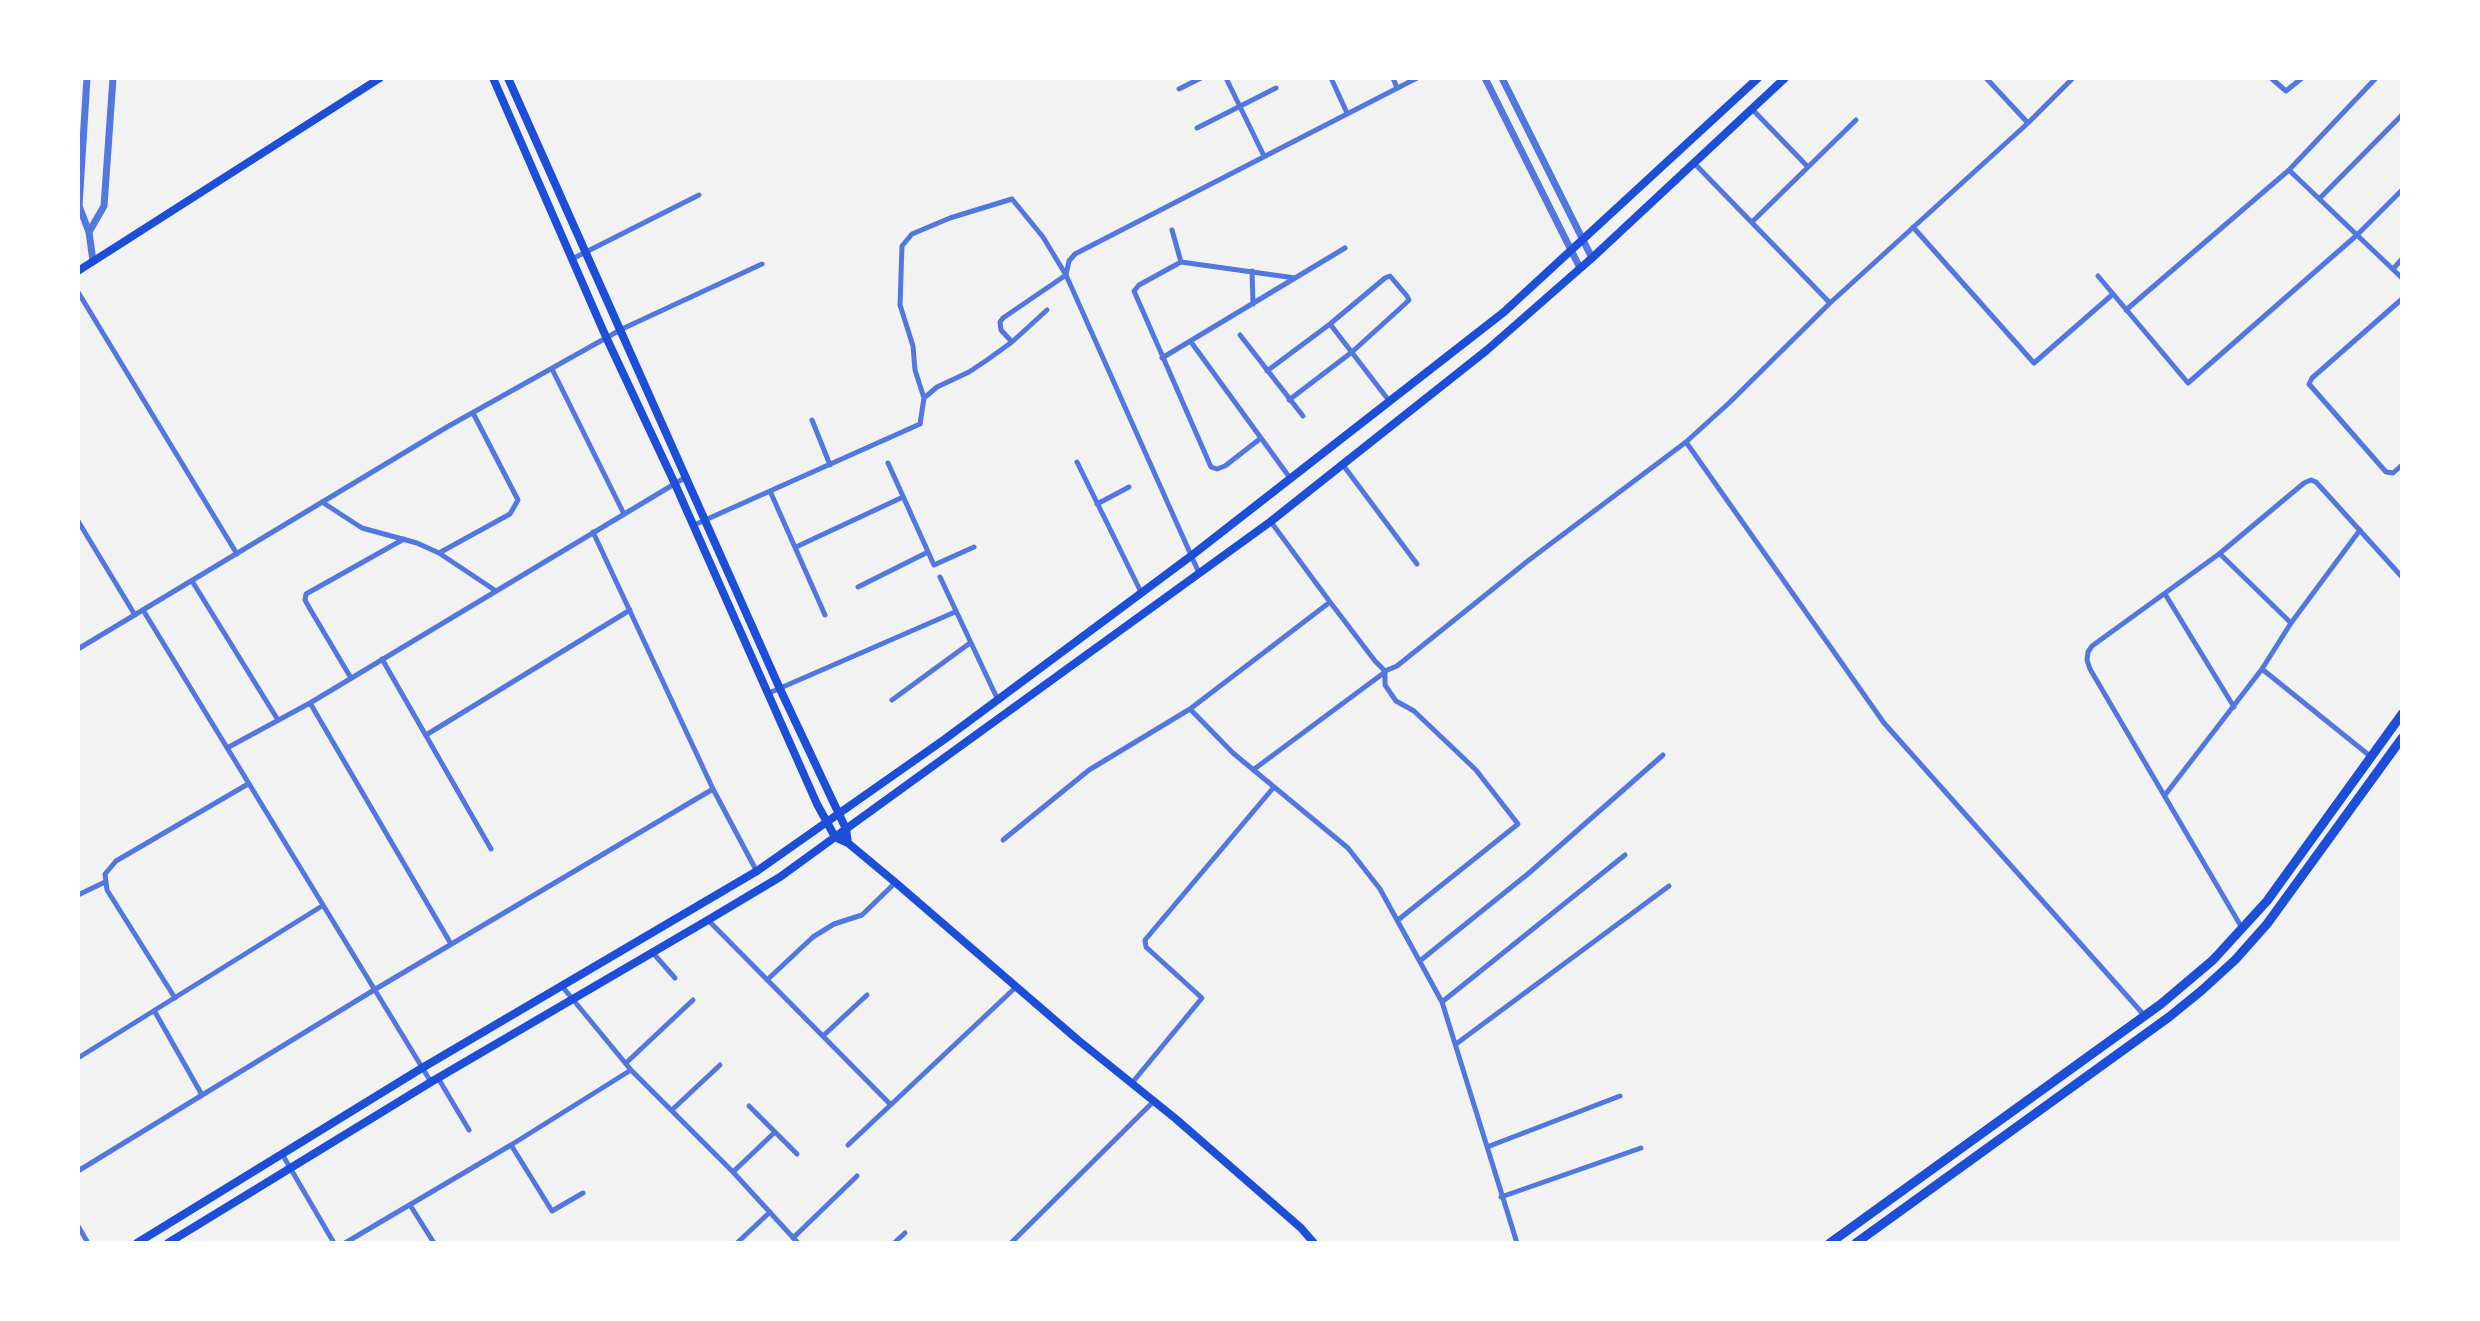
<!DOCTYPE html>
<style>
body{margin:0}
#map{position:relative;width:2480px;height:1321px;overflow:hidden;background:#f2f2f2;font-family:Raleway,sans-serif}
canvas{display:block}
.frame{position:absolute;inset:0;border:80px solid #fff;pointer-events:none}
</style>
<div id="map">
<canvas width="2480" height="1321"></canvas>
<div class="frame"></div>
</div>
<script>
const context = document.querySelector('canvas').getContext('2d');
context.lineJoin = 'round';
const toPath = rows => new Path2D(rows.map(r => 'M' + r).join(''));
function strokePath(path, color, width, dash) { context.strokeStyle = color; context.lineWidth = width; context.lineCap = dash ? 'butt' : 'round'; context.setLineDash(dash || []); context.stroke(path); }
const minor = toPath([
 [1226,78,1264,156],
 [1331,78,1347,113],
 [1393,78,1397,88],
 [1986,78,2028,123],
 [2271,78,2286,91,2302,78],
 [2376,78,2289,170,2402,278],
 [1179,89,1201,78],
 [1752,109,1808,167],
 [1197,128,1276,88],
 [1694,163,1830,303],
 [2320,198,2402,115],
 [1752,222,1856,120],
 [1913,227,2034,363,2113,294],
 [1172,230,1181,262],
 [572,259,699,195],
 [2393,269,2402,259],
 [1252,271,1253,304],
 [2098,276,2188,383,2357,235,2402,190],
 [78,292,237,554],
 [2402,299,2312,378,2309,384,2386,472,2393,473,2402,465],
 [2126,310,2289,170],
 [1330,324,1390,402],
 [1240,335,1303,416],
 [1191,342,1261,438],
 [1162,358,1345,248],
 [552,369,624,514],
 [1267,371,1330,324,1385,278,1390,276,1407,296,1409,300,1406,303,1352,352,1289,400],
 [924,398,915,370,913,346,900,305,902,246,912,234,950,218,1012,199,1043,237,1066,275,1003,318,1000,322,1001,330,1012,342],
 [812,420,830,465],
 [1686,442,1884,723,2144,1015],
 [1077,462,1141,592],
 [888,463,934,565,974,547],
 [1343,465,1417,564],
 [1290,478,1261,438,1225,466,1217,469,1211,467,1134,291,1139,285,1181,262,1295,278],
 [770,491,825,615],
 [322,502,362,528,417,543,439,553,496,591],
 [1097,504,1129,487],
 [78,521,135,615],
 [694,525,920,424,924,398,937,387,969,372,987,360,1012,342,1047,310],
 [593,532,713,789,756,870],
 [796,547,903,497],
 [439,553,510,514,518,500,473,413],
 [2220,554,2291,623],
 [1199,573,1066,275,1069,261,1075,254,1417,78],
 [940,577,997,698],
 [192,581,278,720],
 [858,587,928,552],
 [2165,594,2234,707],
 [1330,602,1375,661,1385,671,1397,666,1529,560,1686,442,1729,403,1830,303,2028,123,2073,78],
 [143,610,431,1082],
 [78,649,447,427,622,329,762,264],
 [382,659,491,849],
 [2262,669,2370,756],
 [1385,671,1385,685,1396,701,1414,711,1476,770,1518,824,1398,920],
 [351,678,310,609,305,600,306,594,404,539],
 [769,693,955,612],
 [892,700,970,643],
 [310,703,451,944],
 [1190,709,1233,753,1348,848,1380,889,1442,1002,1517,1243],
 [426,735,630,610],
 [227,748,310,703,686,477],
 [1253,770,1385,672],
 [2165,795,2262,669,2291,623,2360,530],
 [1003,840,1089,770,1190,709,1330,602,1271,522],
 [78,895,105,882],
 [708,920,890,1104],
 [2242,928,2090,669,2087,660,2088,652,2092,646,2219,554,2304,483,2311,480,2316,482,2402,577],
 [653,953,675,978],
 [1421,960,1529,873,1663,755],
 [767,980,813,937,834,924,862,915,895,883],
 [561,985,631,1070,733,1172,798,1243],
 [175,998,107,890,105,874,116,861,248,784],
 [1442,1002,1625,855],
 [155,1012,202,1095],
 [823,1036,867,995],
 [1456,1044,1669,886],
 [78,1058,322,906],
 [626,1063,693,1000],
 [438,1078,469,1130],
 [1132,1083,1202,998,1146,947,1145,940,1274,787],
 [749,1106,797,1154],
 [672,1110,720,1065],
 [511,1145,552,1211,583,1193],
 [848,1145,1016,987],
 [1487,1147,1620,1096],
 [282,1154,334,1243],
 [78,1171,374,990,713,789],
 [733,1172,775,1132],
 [1501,1197,1641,1148],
 [410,1205,434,1243],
 [78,1226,88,1243],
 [793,1238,857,1176],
 [345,1243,511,1145,631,1070],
 [737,1243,770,1212],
 [894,1243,905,1233],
 [1011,1243,1154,1101]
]);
const tertiary = toPath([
 [87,78,79,206,89,232,93,261],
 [1485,78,1580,268],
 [1502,78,1592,258],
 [89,232,104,206,113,78]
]);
const secondary = toPath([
 [493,78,606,337,675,484,817,804,835,837,848,843,896,883,1078,1040,1176,1119,1301,1228,1314,1243],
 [508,78,780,689,846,829,848,843],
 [78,271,380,78],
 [137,1243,422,1068,757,871,945,739,1191,556,1504,312,1758,78],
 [168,1243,431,1082,708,920,780,877,846,829,1270,522,1487,350,1592,258,1785,78]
]);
const trunk = toPath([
 [1830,1243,2161,1004,2213,960,2267,901,2402,714],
 [1856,1243,2169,1017,2201,991,2235,960,2267,924,2402,738]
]);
strokePath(minor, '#5277de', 5);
strokePath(tertiary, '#5277de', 7);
strokePath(secondary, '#1d4ed8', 8);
strokePath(trunk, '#1d4ed8', 9);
</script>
